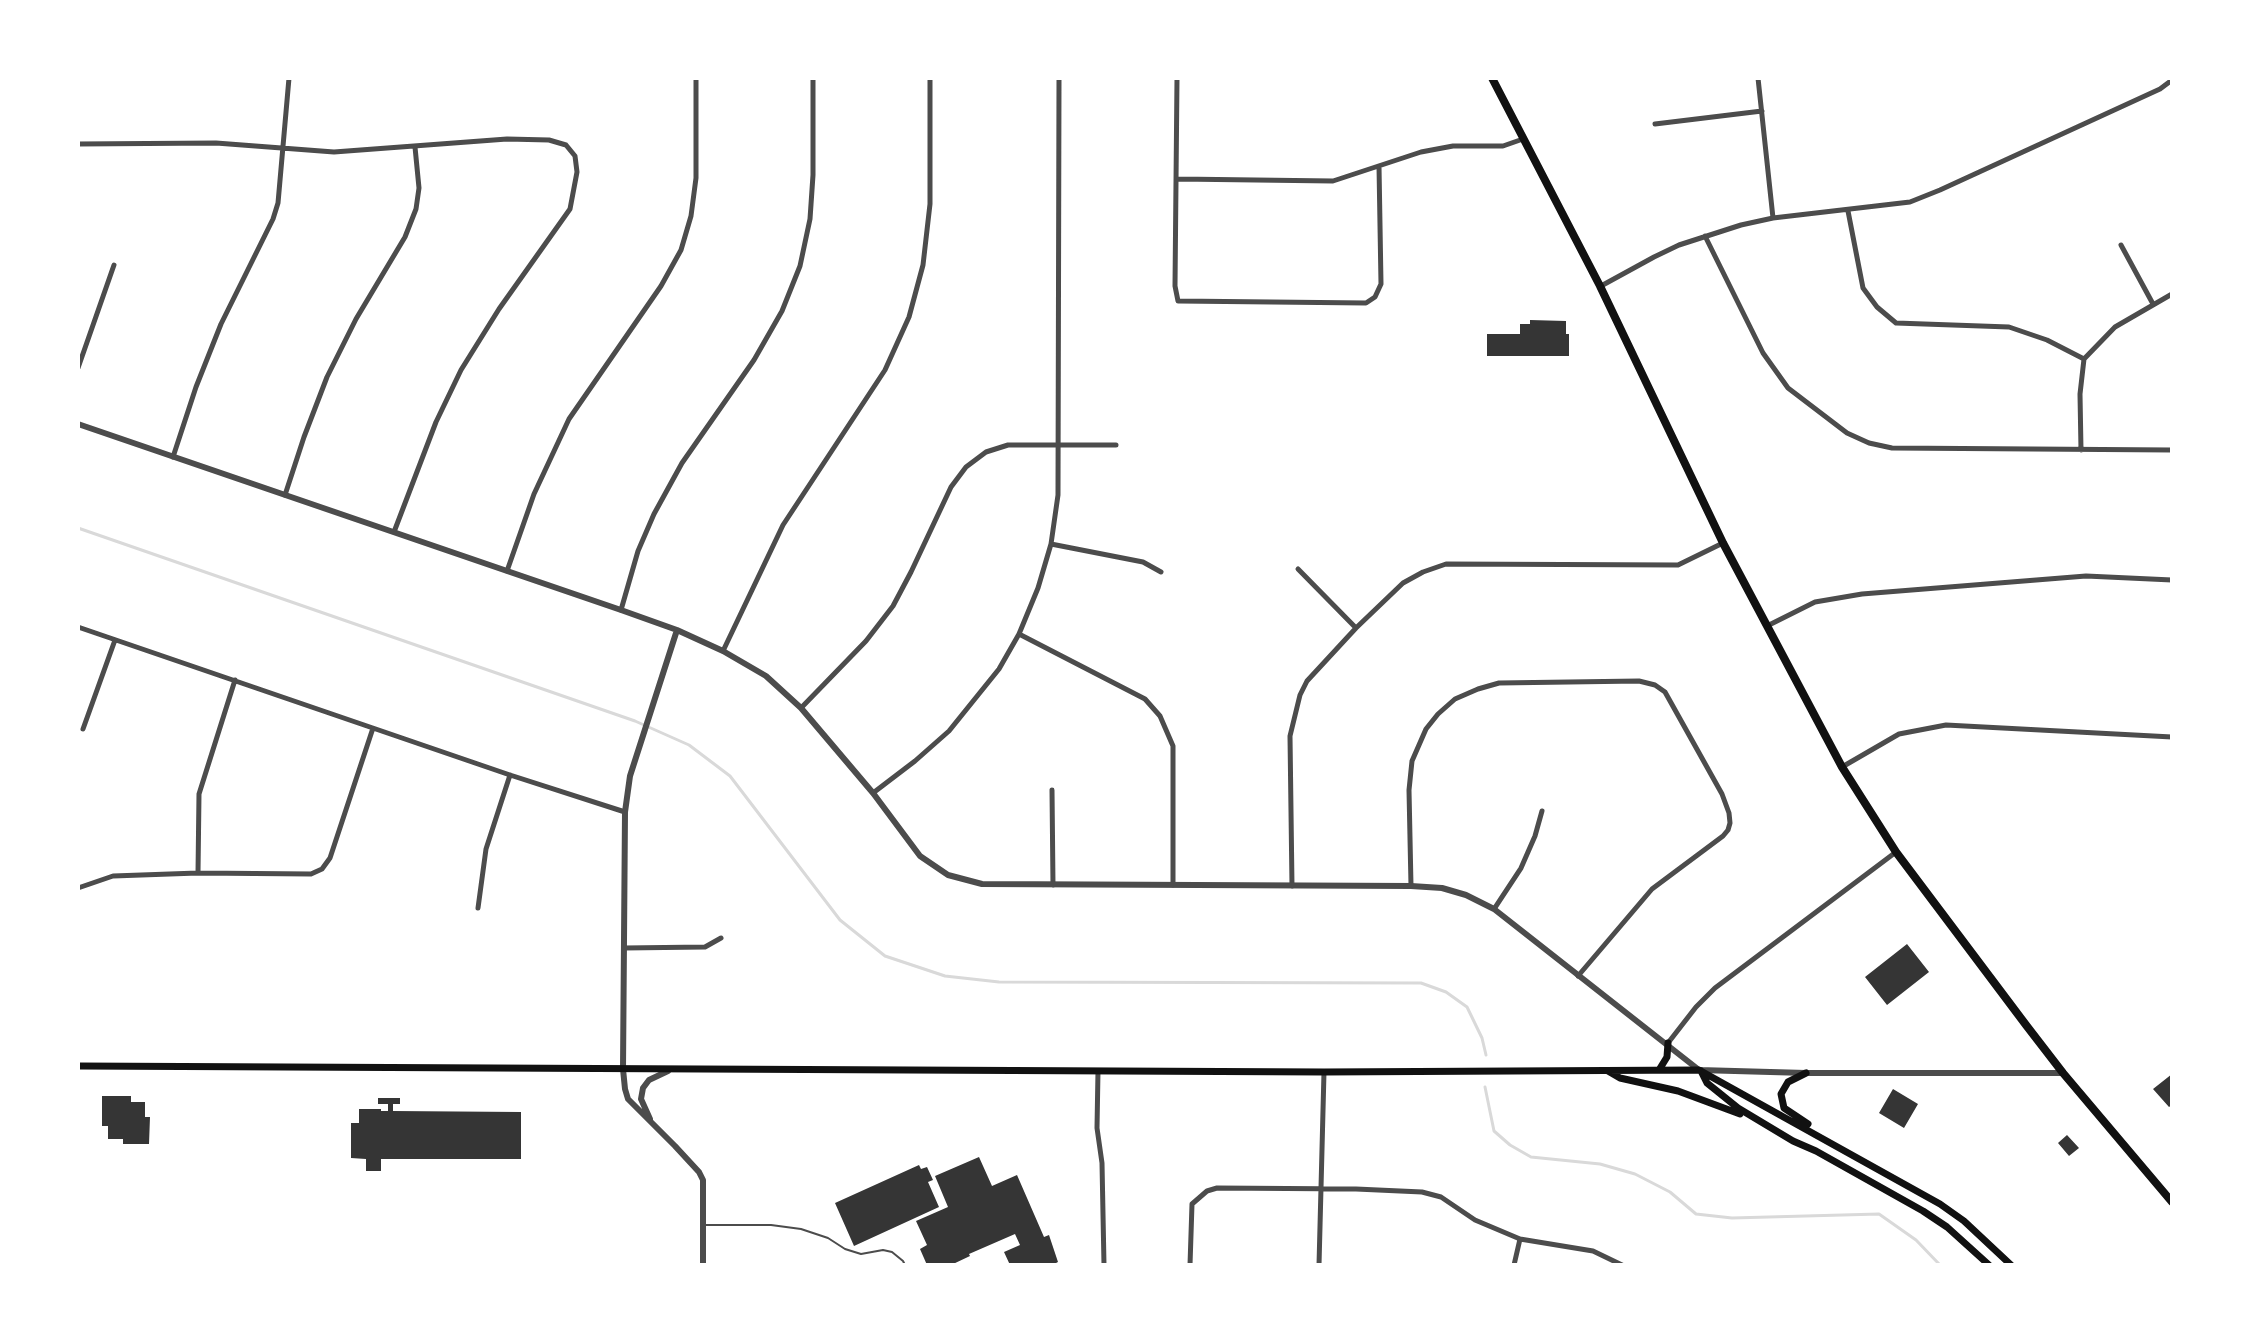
<!DOCTYPE html>
<style>
body{margin:0}
#map{position:relative;width:2250px;height:1343px;overflow:hidden;background:#fff;font-family:"PT Sans Narrow",sans-serif}
canvas{display:block}
.frame{position:absolute;inset:0;border:80px solid #fff;pointer-events:none}
</style>
<div id="map">
<canvas width="2250" height="1343"></canvas>
<div class="frame"></div>
</div>
<script>
const context = document.querySelector('canvas').getContext('2d');
context.lineJoin = 'round';
const toPath = rows => new Path2D(rows.map(r => 'M' + r).join(''));
function strokePath(path, color, width, dash) { context.strokeStyle = color; context.lineWidth = width; context.lineCap = dash ? 'butt' : 'round'; context.setLineDash(dash || []); context.stroke(path); }
function fillPath(path, color) { context.fillStyle = color; context.fill(path, 'evenodd'); }
const stream = toPath([
 [78,528,635,721,689,745,730,776,840,920,885,956,945,976,999,982,1421,983,1446,992,1467,1007,1482,1038,1486,1055],
 [1485,1087,1494,1131,1510,1145,1531,1157,1600,1164,1635,1174,1670,1192,1696,1214,1732,1218,1879,1214,1916,1240,1940,1265]
]);
const building = toPath([
 [1530,320,1566,321,1566,334,1569,334,1569,356,1487,356,1487,334,1520,334,1520,324,1530,324],
 [1907,944,1929,972,1887,1005,1865,977],
 [2172,1074,2172,1105,2169,1107,2153,1089],
 [1893,1089,1918,1104,1904,1128,1879,1113],
 [102,1096,131,1096,131,1102,145,1102,145,1117,150,1117,149,1144,123,1144,123,1139,108,1139,108,1126,102,1126],
 [378,1098,400,1098,400,1104,393,1104,393,1111,521,1112,521,1159,381,1159,381,1171,366,1171,366,1159,351,1158,351,1123,359,1123,359,1109,381,1109,381,1111,388,1111,388,1104,378,1104],
 [2067,1135,2079,1148,2069,1156,2058,1143],
 [979,1157,992,1186,1017,1175,1044,1237,1049,1235,1058,1262,1052,1265,1010,1265,1004,1252,1020,1245,1015,1234,969,1254,970,1256,951,1265,927,1265,920,1249,927,1245,916,1221,948,1207,935,1176],
 [919,1165,921,1169,927,1167,933,1180,928,1182,939,1207,854,1246,835,1203]
]);
const service = toPath([
 [706,1225,771,1225,801,1229,828,1238,845,1249,861,1254,883,1250,892,1252,903,1261,905,1265]
]);
const minor = toPath([
 [1177,78,1175,286,1178,301,1366,303,1375,297,1381,284,1379,166],
 [1758,78,1773,218],
 [1655,124,1762,111],
 [78,144,216,143,334,152,507,139,549,140,566,145,575,156,577,172,570,209,499,309,461,370,436,422,394,532],
 [1178,179,1333,181,1421,152,1453,146,1503,146,1523,139],
 [1848,211,1863,288,1877,307,1896,323,2009,327,2047,340,2084,359],
 [1705,236,1763,353,1788,388,1847,433,1869,443,1892,448,2172,450],
 [2121,245,2153,304],
 [1601,286,1654,257,1679,245,1741,225,1773,218,1910,202,1940,190,2160,89,2172,80],
 [78,368,114,265],
 [2081,450,2080,394,2084,359,2115,327,2172,294],
 [173,457,196,387,221,324,273,219,278,203,289,78],
 [285,495,304,437,327,377,356,319,405,237,416,209,419,188,415,147],
 [1051,544,1143,562,1161,572],
 [1298,569,1356,628],
 [507,571,534,494,569,419,661,286,681,250,691,216,696,178,696,78],
 [621,610,638,551,654,514,682,463,754,360,782,311,800,266,810,219,813,175,813,78],
 [1767,626,1815,602,1862,594,2086,576,2172,580],
 [78,627,510,775,625,812],
 [1019,634,1145,699,1160,716,1173,746,1173,885],
 [723,651,783,525,885,370,909,317,923,265,930,204,930,78],
 [801,708,866,641,893,606,911,572,951,487,966,467,986,452,1008,445,1116,445],
 [83,729,115,640],
 [1842,767,1899,734,1946,725,2172,737],
 [1052,790,1053,885],
 [873,793,915,761,949,731,999,669,1019,634,1038,588,1051,544,1058,495,1059,78],
 [198,873,199,794,235,680],
 [1292,886,1290,736,1300,695,1307,681,1356,628,1403,583,1423,572,1446,564,1678,565,1723,543],
 [1411,886,1409,790,1412,761,1426,729,1438,714,1455,699,1478,689,1499,683,1639,681,1655,685,1665,692,1722,794,1729,813,1730,823,1728,830,1723,836,1652,889,1578,976],
 [78,888,113,876,198,873,311,874,322,869,330,858,373,728],
 [478,908,486,849,510,775],
 [1494,909,1521,868,1535,836,1542,811],
 [624,948,705,947,721,938],
 [1668,1043,1696,1007,1715,988,1896,852],
 [1098,1071,1097,1128,1102,1163,1104,1265],
 [1190,1265,1192,1204,1207,1191,1217,1188,1356,1189,1422,1192,1441,1197,1475,1220,1520,1239,1593,1251,1622,1265],
 [1319,1265,1324,1072],
 [1514,1265,1520,1239]
]);
const tertiary = toPath([
 [78,424,621,610,677,630,723,651,766,676,801,708,873,793,920,856,948,875,982,884,1411,886,1442,888,1466,895,1494,909,1699,1070,1806,1073,2063,1073],
 [677,630,630,776,625,812,623,1069,625,1089,628,1099,675,1146,699,1172,703,1180,703,1265],
 [650,1119,641,1099,643,1088,649,1080,668,1071]
]);
const secondary = toPath([
 [78,1066,1324,1072,1699,1070,1940,1204,1964,1221,2011,1265],
 [1659,1070,1667,1057,1668,1043],
 [1608,1071,1620,1078,1678,1091,1740,1114],
 [1701,1071,1707,1083,1738,1108,1793,1141,1816,1151,1923,1211,1947,1227,1989,1265],
 [1806,1073,1788,1082,1781,1094,1784,1108,1808,1124]
]);
const primary = toPath([
 [1492,78,1600,286,1723,543,1842,767,1896,852,2026,1025,2063,1073,2172,1202]
]);
strokePath(stream, '#d9d9d9', 3);
fillPath(building, '#353535');
strokePath(service, '#4c4c4c', 2);
strokePath(minor, '#4c4c4c', 5);
strokePath(tertiary, '#4c4c4c', 6);
strokePath(secondary, '#111', 7);
strokePath(primary, '#111', 8);
</script>
